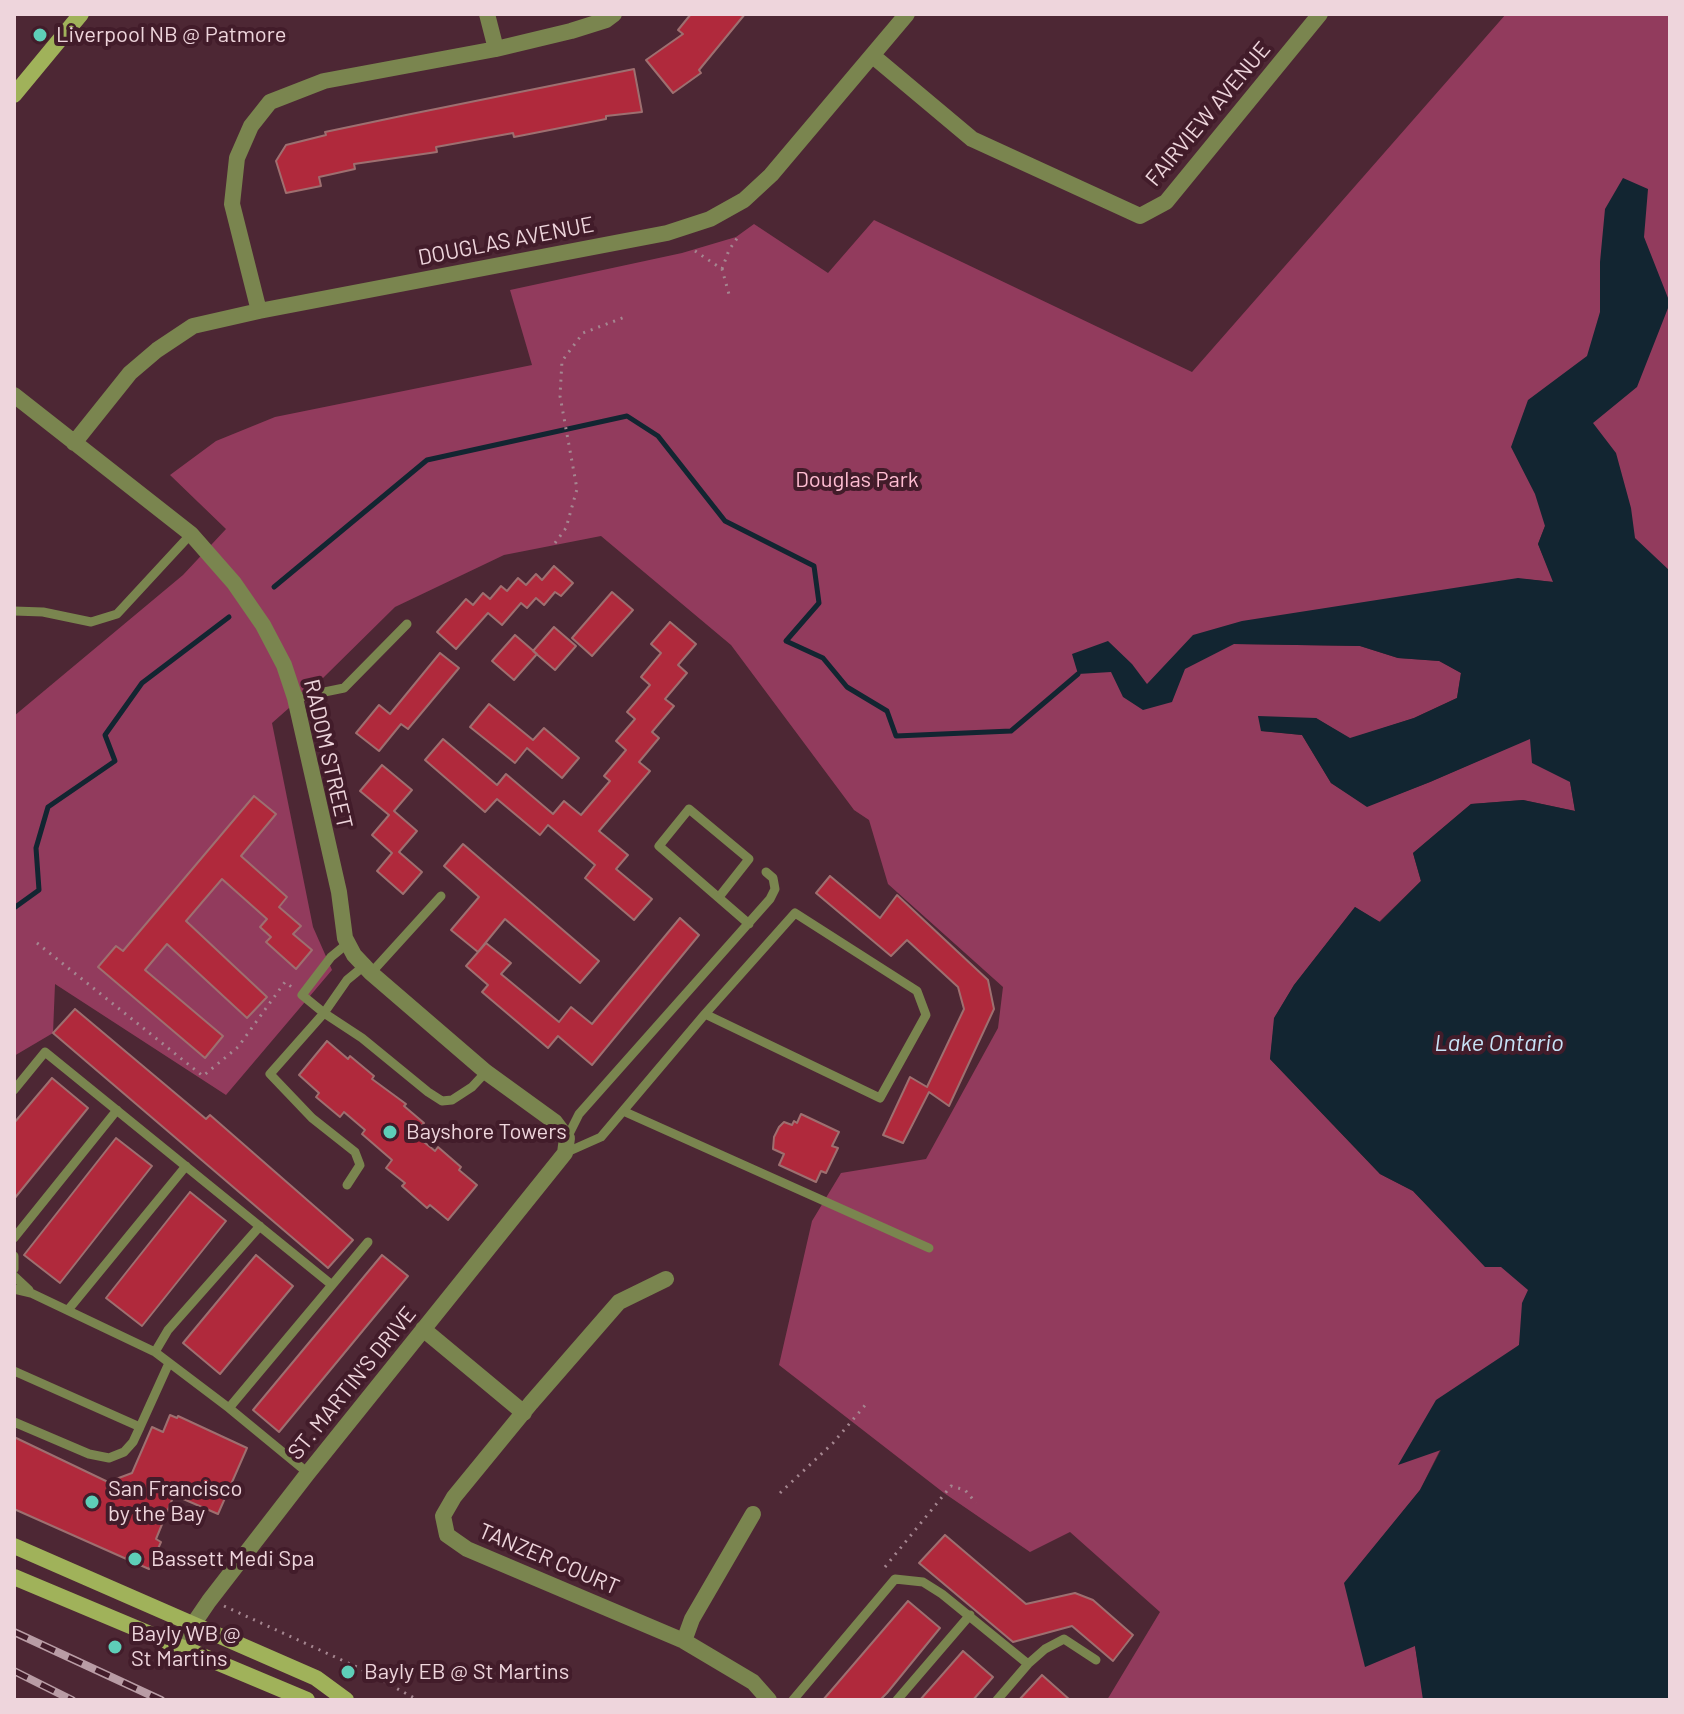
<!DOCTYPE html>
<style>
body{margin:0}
#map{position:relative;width:1684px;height:1714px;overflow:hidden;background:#4d2734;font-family:Barlow,sans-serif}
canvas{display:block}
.frame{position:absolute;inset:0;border:16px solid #eed5dc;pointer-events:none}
</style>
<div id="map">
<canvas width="1684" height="1714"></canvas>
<div class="frame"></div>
</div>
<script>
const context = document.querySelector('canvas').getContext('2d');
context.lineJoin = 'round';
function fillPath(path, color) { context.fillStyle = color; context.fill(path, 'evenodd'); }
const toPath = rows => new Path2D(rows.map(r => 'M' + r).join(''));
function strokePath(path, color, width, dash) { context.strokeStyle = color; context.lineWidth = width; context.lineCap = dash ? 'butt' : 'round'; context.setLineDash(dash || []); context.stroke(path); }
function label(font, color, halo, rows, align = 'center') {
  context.font = font + ' Barlow,sans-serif'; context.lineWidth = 8; context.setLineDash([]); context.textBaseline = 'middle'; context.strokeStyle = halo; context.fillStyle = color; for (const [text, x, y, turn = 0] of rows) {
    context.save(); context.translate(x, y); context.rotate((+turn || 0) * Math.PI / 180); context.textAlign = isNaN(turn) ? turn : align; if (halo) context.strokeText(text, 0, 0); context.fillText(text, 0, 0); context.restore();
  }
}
const green = toPath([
 [1506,14,1670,14,1670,646,1545,526,1538,544,1554,582,1524,579,1235,644,1360,646,1398,658,1440,661,1461,673,1457,698,1414,718,1350,739,1316,718,1261,731,1302,735,1331,783,1367,806,1430,782,1530,738,1570,781,1575,811,1523,800,1471,804,1413,853,1421,881,1379,922,1355,907,1294,985,1275,1017,1270,1059,1380,1174,1413,1191,1439,1218,1589,1135,1519,1345,1441,1448,1420,1490,1345,1583,1415,1646,1424,1700,1107,1700,1160,1612,1070,1532,1030,1552,944,1493,779,1365,812,1221,841,1173,926,1159,998,1028,1003,987,888,884,869,820,854,810,731,645,601,536,504,555,395,607,323,678,272,723,313,927,332,970,226,1095,55,984,53,1033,14,1056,14,716,183,575,226,529,170,475,216,441,275,417,532,365,510,290,682,253,736,237,754,224,828,273,874,220,1192,372]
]);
const water = toPath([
 [1623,178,1648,189,1644,237,1670,303,1637,387,1593,423,1616,453,1631,508,1635,538,1670,571,1670,1700,1423,1700,1415,1646,1365,1667,1344,1583,1420,1490,1441,1450,1398,1465,1436,1400,1519,1345,1522,1303,1528,1290,1501,1267,1485,1267,1413,1191,1380,1174,1270,1059,1274,1018,1294,985,1355,907,1380,922,1421,881,1413,853,1471,804,1523,800,1575,811,1570,782,1532,763,1530,739,1430,782,1367,807,1331,783,1302,735,1261,731,1258,716,1316,718,1350,738,1414,718,1457,698,1461,673,1439,661,1398,658,1360,646,1234,644,1185,669,1172,702,1143,710,1123,697,1111,672,1078,674,1072,654,1108,641,1132,664,1147,684,1193,635,1242,621,1518,578,1553,582,1538,544,1545,526,1535,494,1511,447,1528,400,1587,356,1600,312,1600,262,1605,209]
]);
const stream = toPath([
 [274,587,427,460,627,416,658,436,725,521,814,566,819,603,786,641,823,658,847,687,887,711,896,736,1011,731,1078,674],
 [14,908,39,890,36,848,48,807,115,761,105,735,142,683,229,617]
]);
const building = toPath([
 [691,14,745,14,699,70,701,73,673,93,646,60,683,34,678,30,691,14],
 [634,69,642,112,606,116,606,119,514,137,513,133,436,147,437,152,354,164,355,169,319,177,321,186,286,193,276,161,286,145,326,135,325,132,406,115,634,69],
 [554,566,573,583,561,596,555,592,544,605,536,598,527,608,521,603,502,625,488,613,456,649,437,632,466,599,473,605,483,593,490,599,501,586,507,591,518,578,526,585,536,574,542,580,554,566],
 [612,592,633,610,592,656,572,638,612,592],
 [670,622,696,644,678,665,687,673,665,699,674,706,652,732,659,738,639,762,650,771,599,831,628,855,616,869,652,899,634,920,585,878,595,865,548,825,540,835,497,799,485,812,425,760,443,739,497,785,506,774,553,814,564,801,581,815,610,781,604,776,626,750,616,741,635,719,627,712,650,685,641,677,661,653,651,644,670,622],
 [554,627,576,646,555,670,533,651,554,627],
 [515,635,537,654,514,680,492,661,515,635],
 [440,653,459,668,408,729,401,724,379,751,356,733,379,705,390,714,440,653],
 [489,704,533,740,544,728,579,758,562,778,527,748,515,763,470,727,489,704],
 [382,765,412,790,394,811,417,831,399,852,422,872,403,894,377,871,392,853,372,835,389,815,360,791,382,765],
 [254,796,276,814,241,856,287,897,279,907,301,926,293,934,312,950,296,969,266,942,271,937,260,927,267,919,222,879,186,921,267,997,247,1018,167,944,145,970,223,1036,205,1058,98,967,116,946,123,951,254,796],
 [463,844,599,961,580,983,505,919,478,952,451,930,479,897,444,866,463,844],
 [830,876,880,918,897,895,988,980,994,1009,949,1106,929,1092,903,1143,883,1135,910,1077,927,1087,964,1009,958,987,907,940,891,956,816,893,830,876],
 [680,918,699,935,592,1065,558,1036,548,1048,482,992,488,985,466,966,486,943,511,963,501,974,559,1022,571,1007,592,1024,680,918],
 [75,1009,206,1119,210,1115,353,1240,328,1268,53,1033,75,1009],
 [327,1041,348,1059,350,1056,374,1076,372,1079,406,1104,404,1106,424,1123,414,1134,435,1151,438,1147,461,1167,459,1170,477,1185,448,1220,430,1205,427,1208,402,1186,405,1183,386,1168,392,1160,362,1134,365,1130,344,1112,340,1117,316,1097,319,1093,299,1075,327,1041],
 [52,1078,88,1108,14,1199,14,1123,52,1078],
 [801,1114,839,1132,832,1146,838,1148,826,1173,821,1171,816,1182,779,1165,784,1154,773,1149,774,1137,779,1127,784,1122,792,1125,794,1121,797,1123,801,1114],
 [116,1138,152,1166,60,1283,24,1255,116,1138],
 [190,1192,226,1221,142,1326,106,1298,190,1192],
 [256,1255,293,1286,220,1374,183,1343,256,1255],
 [382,1255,408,1276,279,1432,253,1410,382,1255],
 [170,1415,177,1418,178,1416,247,1448,218,1514,174,1495,156,1539,161,1542,149,1569,14,1509,14,1437,108,1482,132,1473,152,1427,163,1432,170,1415],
 [945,1535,1026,1604,1075,1593,1093,1600,1133,1635,1113,1661,1072,1626,1013,1642,919,1563,945,1535],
 [908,1601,940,1628,887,1693,880,1700,823,1700,908,1601],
 [963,1651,993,1677,973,1700,920,1700,963,1651],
 [1042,1675,1070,1700,1019,1700,1042,1675]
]);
const path = toPath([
 [695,251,722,269,730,298],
 [722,269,729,250,738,237],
 [555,543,566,528,577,489,560,396,562,361,583,333,625,317],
 [37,943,203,1076,238,1047,285,982,293,988],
 [780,1493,833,1443,867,1403],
 [885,1567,951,1486,965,1490,976,1503],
 [224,1606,359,1668,418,1700]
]);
const lane = toPath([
 [14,611,43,612,91,622,117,614,191,534],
 [295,698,344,688,407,624],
 [719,897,749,859,689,809,659,846,749,924],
 [348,943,331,957,302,995,324,1013,362,1038,428,1092,442,1101,452,1100,472,1087,486,1072],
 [371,973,441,896],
 [14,1090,45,1052,332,1285],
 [623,1111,929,1248],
 [567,1138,579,1114,770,899,775,889,773,878,766,872],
 [565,1153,601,1137,705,1014,795,913,917,991,926,1015,880,1098,705,1014],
 [347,1185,360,1165,355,1152,312,1118,270,1074,324,1013,347,980,364,966],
 [14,1238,117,1110],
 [14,1256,14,1269],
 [14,1276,29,1290],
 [14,1289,31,1293,155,1352,229,1408,308,1473],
 [68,1310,186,1166],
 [155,1352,168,1330,260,1226],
 [14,1371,140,1427,169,1363],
 [229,1408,368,1242],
 [14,1422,89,1454,109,1458,124,1452,133,1442,140,1427],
 [793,1700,895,1579,923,1582,942,1594,1028,1664],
 [897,1700,970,1615],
 [997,1700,1028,1664,1045,1649,1064,1639,1096,1660]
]);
const street = toPath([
 [487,14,496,49],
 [873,56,972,139,1140,216,1166,202,1320,14],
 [259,311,232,204,237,158,251,126,270,102,324,81,496,49,571,31,606,20,614,14],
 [14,395,191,534,234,583,263,625,284,665,295,698,339,892,345,938,354,955,371,973,486,1072,555,1122,567,1138,565,1153,308,1473,209,1601,179,1645],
 [74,443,130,373,157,350,193,326,259,311,667,233,710,219,744,200,771,175,907,14],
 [666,1279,619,1302,531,1403,454,1497,443,1516,447,1535,467,1549,684,1641,753,1682,769,1700],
 [423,1329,524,1413],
 [684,1641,692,1619,753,1514]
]);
const secondary = toPath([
 [14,95,81,14],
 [14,1546,316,1678,346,1700],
 [14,1577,307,1700]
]);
const rail = toPath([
 [14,1632,161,1700],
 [14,1671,72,1700]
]);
const markers = [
 [40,35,8,"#5eceb8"],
 [390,1132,8,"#5eceb8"],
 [92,1502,8,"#5eceb8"],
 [135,1559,8,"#5eceb8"],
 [115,1647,8,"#5eceb8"],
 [348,1672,8,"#5eceb8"]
];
const poiNames = [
 ["Liverpool NB @ Patmore",56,35],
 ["Bayshore Towers",406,1132],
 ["San Francisco",108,1489],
 ["by the Bay",108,1514],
 ["Bassett Medi Spa",151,1559],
 ["Bayly WB @",131,1634],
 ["St Martins",131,1659],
 ["Bayly EB @ St Martins",364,1672]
];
const streetNames = [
 ["FAIRVIEW AVENUE",1208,114,-50],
 ["DOUGLAS AVENUE",506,241,-11],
 ["RADOM STREET",328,754,77],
 ["ST. MARTIN'S DRIVE",352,1383,-51],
 ["TANZER COURT",549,1559,23]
];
const parkNames = [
 ["Douglas Park",857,480]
];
const waterNames = [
 ["Lake Ontario",1499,1043]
];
fillPath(green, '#923b5d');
fillPath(water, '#122531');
strokePath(stream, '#122531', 5);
fillPath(building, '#b0293c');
strokePath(building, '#9e6f70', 2);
strokePath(path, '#a58690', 3, [2, 6]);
strokePath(lane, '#7a854f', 9);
strokePath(street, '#7a854f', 16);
strokePath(secondary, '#a0b25a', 16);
strokePath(rail, '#b99ca5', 8);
strokePath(rail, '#421c2a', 5, [15]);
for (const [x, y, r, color] of markers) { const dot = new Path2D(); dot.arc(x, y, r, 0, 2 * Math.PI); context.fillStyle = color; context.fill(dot); strokePath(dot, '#421c2a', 3); }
label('22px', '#eed5dc', '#421c2a', poiNames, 'left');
label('22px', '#eed5dc', '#421c2a', streetNames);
label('22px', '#ffbdd2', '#421c2a', parkNames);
label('italic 24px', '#c7e3f7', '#421c2a', waterNames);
</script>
